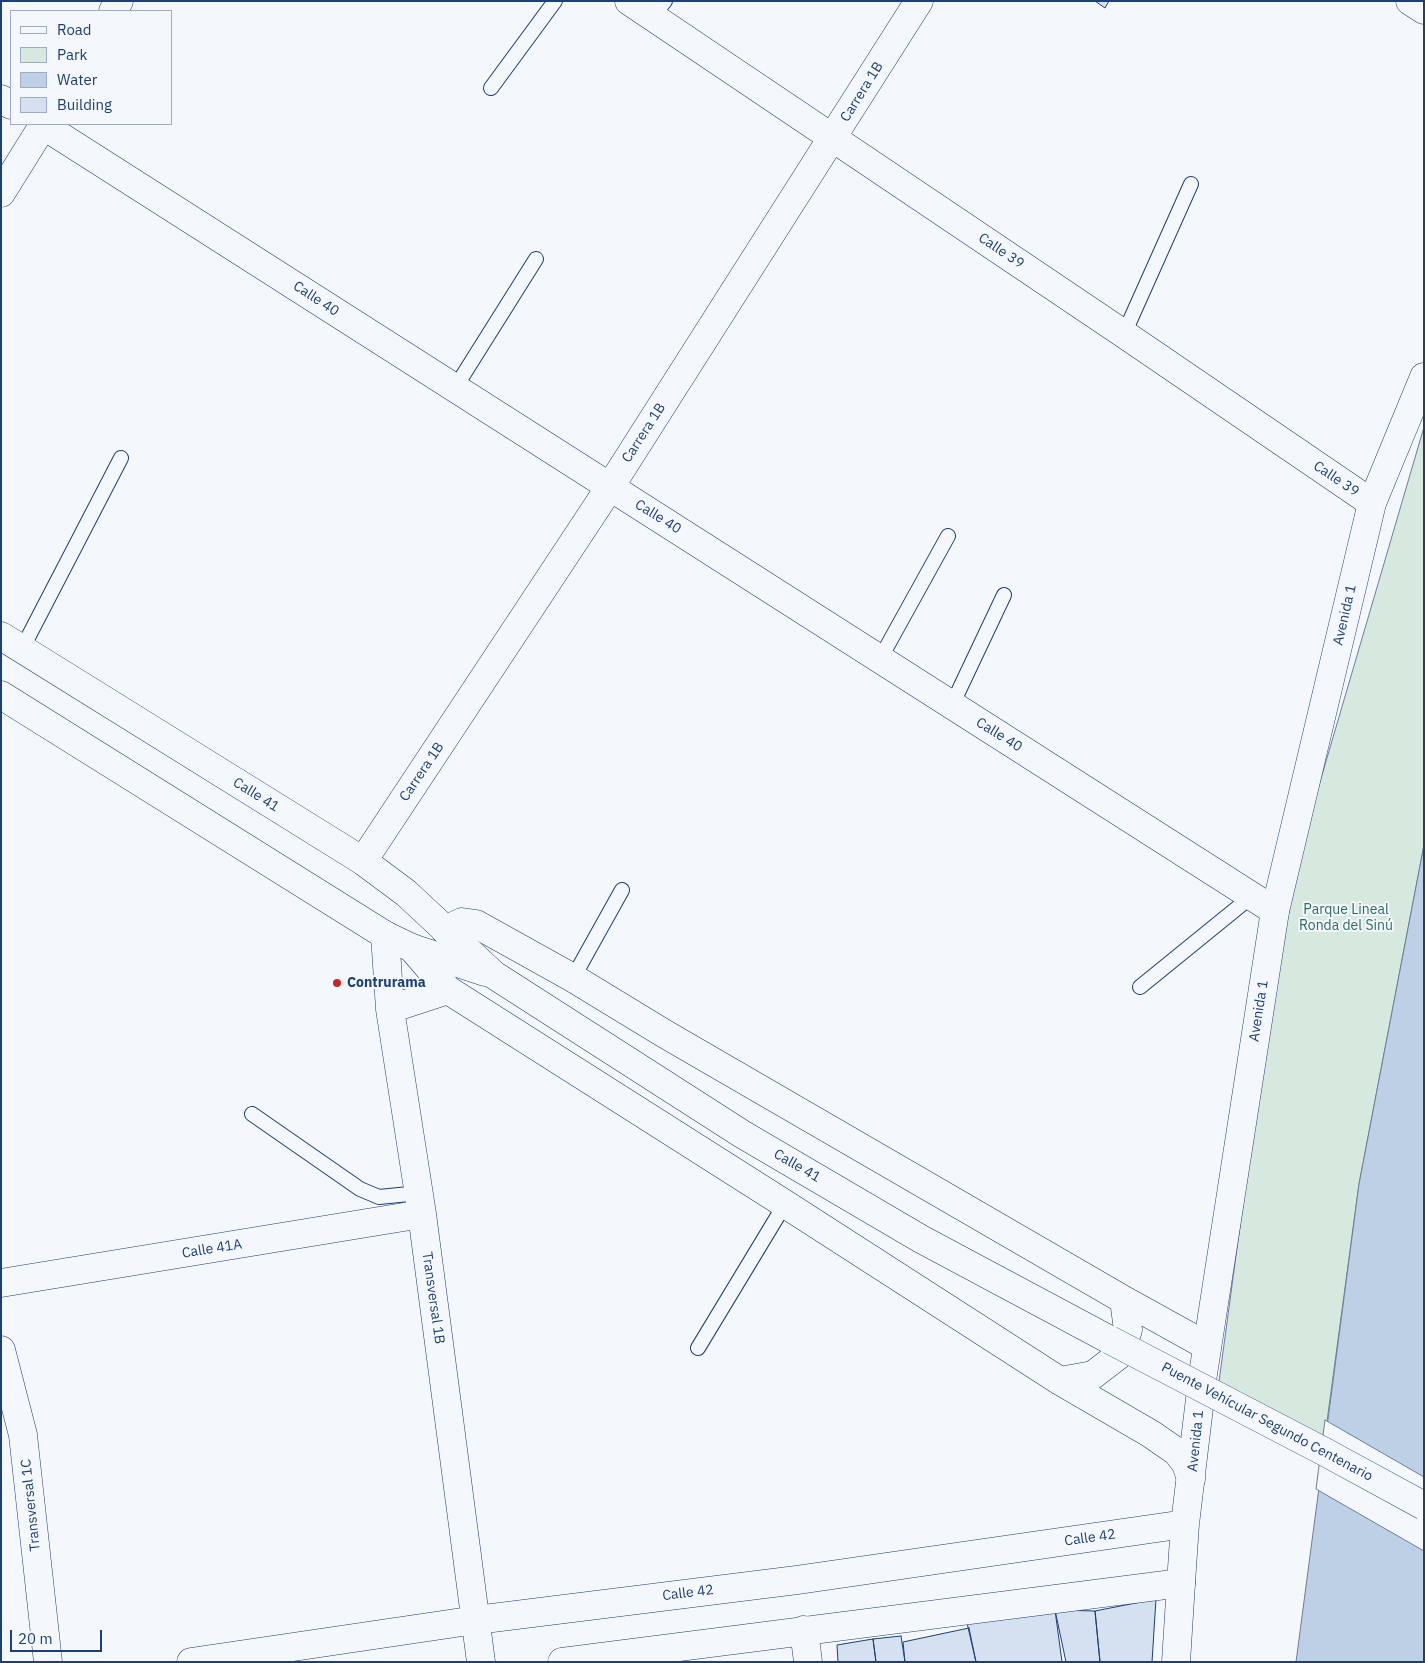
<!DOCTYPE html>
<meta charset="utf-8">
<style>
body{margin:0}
#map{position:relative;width:1425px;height:1663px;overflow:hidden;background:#f4f7fb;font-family:"IBM Plex Sans",sans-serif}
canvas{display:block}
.frame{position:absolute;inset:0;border:2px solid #1d3f73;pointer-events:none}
.legend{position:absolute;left:10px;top:10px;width:162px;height:115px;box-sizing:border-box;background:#f4f7fb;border:1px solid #9eadc5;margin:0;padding:6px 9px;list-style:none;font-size:15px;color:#1d3f73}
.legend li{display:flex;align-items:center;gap:10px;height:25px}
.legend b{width:25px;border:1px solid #9eadc5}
.scale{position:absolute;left:10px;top:1630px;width:92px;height:22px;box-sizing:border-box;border:2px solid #1d3f73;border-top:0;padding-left:6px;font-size:15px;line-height:18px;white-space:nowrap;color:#1d3f73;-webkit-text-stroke:4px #f4f7fb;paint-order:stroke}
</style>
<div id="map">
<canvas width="1425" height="1663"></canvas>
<div class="frame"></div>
<ul class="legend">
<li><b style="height:6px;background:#f4f7fb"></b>Road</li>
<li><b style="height:14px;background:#d7e8df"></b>Park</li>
<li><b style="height:14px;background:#bed0e5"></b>Water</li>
<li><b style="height:14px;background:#d5e0f0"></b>Building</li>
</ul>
<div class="scale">20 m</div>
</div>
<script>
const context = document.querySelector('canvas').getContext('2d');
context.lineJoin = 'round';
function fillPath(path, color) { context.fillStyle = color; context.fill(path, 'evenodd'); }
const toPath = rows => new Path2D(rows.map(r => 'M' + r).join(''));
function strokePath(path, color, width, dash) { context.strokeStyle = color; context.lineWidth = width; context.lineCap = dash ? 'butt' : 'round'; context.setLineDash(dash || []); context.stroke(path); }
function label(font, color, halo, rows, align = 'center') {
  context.font = font + ' "IBM Plex Sans",sans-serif'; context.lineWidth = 4; context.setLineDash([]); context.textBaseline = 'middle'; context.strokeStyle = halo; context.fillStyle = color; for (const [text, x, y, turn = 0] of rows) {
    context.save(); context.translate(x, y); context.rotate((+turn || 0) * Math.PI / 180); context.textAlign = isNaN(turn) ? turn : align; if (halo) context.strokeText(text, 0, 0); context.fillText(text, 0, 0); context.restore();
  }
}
const green = toPath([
 [1424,427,1424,845,1359,1184,1323,1451,1218,1389,1283,908,1424,427]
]);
const water = toPath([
 [1424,845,1424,1662,1296,1662,1359,1184,1424,845]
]);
const pier = toPath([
 [1325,1420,1424,1477,1424,1551,1316,1489,1325,1420]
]);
const building = toPath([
 [1095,1,1109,1,1105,8,1095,1],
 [1156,1599,1152,1662,1100,1662,1095,1611,1156,1599],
 [1055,1610,1095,1611,1100,1662,1066,1662,1055,1610],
 [1055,1610,1062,1662,976,1662,967,1623,1055,1610],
 [969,1628,976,1662,905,1662,903,1642,969,1628],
 [901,1636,905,1662,876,1662,873,1639,901,1636],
 [873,1639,876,1662,838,1662,837,1645,873,1639]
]);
const lane = toPath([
 [652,17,665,1],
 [491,88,555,1],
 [1124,334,1191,184],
 [455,388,536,259],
 [22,649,121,458],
 [880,659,948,536],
 [952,705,1004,595],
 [573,978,622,890],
 [1140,987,1252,896],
 [252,1114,360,1189,379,1197,419,1193],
 [698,1348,785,1204]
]);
const street = toPath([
 [629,1,1124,334,1372,503],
 [1410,1,1424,10],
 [113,11,119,1],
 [1,99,11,105],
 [41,124,1275,911],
 [1,193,44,124],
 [445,930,462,922,476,924,573,978,665,1034,1124,1300,1207,1346],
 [385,935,390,1009,422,1214,481,1662],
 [412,948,448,990,785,1204,1060,1381,1151,1434,1177,1452,1186,1464,1191,1479],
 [390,1009,448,990],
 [1,1283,422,1214],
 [1,1350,23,1435,48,1662],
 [1060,1381,1093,1375,1119,1355,1128,1330,1124,1300],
 [804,1630,808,1662],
 [1176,1662,1181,1583]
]);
const secondary = toPath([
 [363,861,610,487,919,1],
 [191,1662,476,1620,797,1580,1185,1524],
 [562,1662,1181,1583,1185,1524,1203,1374,1275,911,1372,503,1424,377]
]);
const primary = toPath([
 [1,636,363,861,406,893,494,975,742,1134,921,1239,1110,1340],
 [1,695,385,935,412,948,485,972]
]);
const primaryBridge = toPath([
 [1110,1340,1323,1451,1424,1506]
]);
const markers = [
 [337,983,5,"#c62828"]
];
const streetNames = [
 ["Carrera 1B",862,92,-58],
 ["Calle 39",1001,251,34],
 ["Calle 40",316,299,33],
 ["Carrera 1B",644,433,-57],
 ["Calle 39",1336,479,34],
 ["Calle 40",658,517,32],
 ["Avenida 1",1345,615,-77],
 ["Calle 40",999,735,32],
 ["Carrera 1B",422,772,-56],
 ["Calle 41",256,795,32],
 ["Avenida 1",1259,1011,-81],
 ["Calle 41",797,1166,30],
 ["Calle 41A",212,1249,-9],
 ["Transversal 1B",433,1298,82],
 ["Puente Vehícular Segundo Centenario",1267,1422,28],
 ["Avenida 1",1196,1441,-84],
 ["Transversal 1C",31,1505,-96],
 ["Calle 42",1090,1538,-8],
 ["Calle 42",688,1593,-7]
];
const parkNames = [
 ["Parque Lineal",1346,910],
 ["Ronda del Sinú",1346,926]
];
const poiNames = [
 ["Contrurama",347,983]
];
fillPath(green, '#d7e8df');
strokePath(green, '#687fa3', 1);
fillPath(water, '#bed0e5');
strokePath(water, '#687fa3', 1);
fillPath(pier, '#f4f7fb');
strokePath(pier, '#687fa3', 1);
fillPath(building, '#d5e0f0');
strokePath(building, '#1d3f73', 1);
strokePath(lane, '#1d3f73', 16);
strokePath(street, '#1d3f73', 29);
strokePath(secondary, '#1d3f73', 29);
strokePath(primary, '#1d3f73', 29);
strokePath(lane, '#f4f7fb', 14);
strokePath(street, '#f4f7fb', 28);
strokePath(secondary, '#f4f7fb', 28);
strokePath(primary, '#f4f7fb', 28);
strokePath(primaryBridge, '#1d3f73', 29, []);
strokePath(primaryBridge, '#f4f7fb', 28);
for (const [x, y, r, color] of markers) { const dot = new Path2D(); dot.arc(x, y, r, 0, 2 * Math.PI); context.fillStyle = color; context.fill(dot); strokePath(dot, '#f4f7fb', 2); }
label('14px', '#1d3f73', '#f4f7fb', streetNames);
label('14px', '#2c6c60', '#f4f7fb', parkNames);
label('bold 14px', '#1d3f73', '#f4f7fb', poiNames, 'left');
</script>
